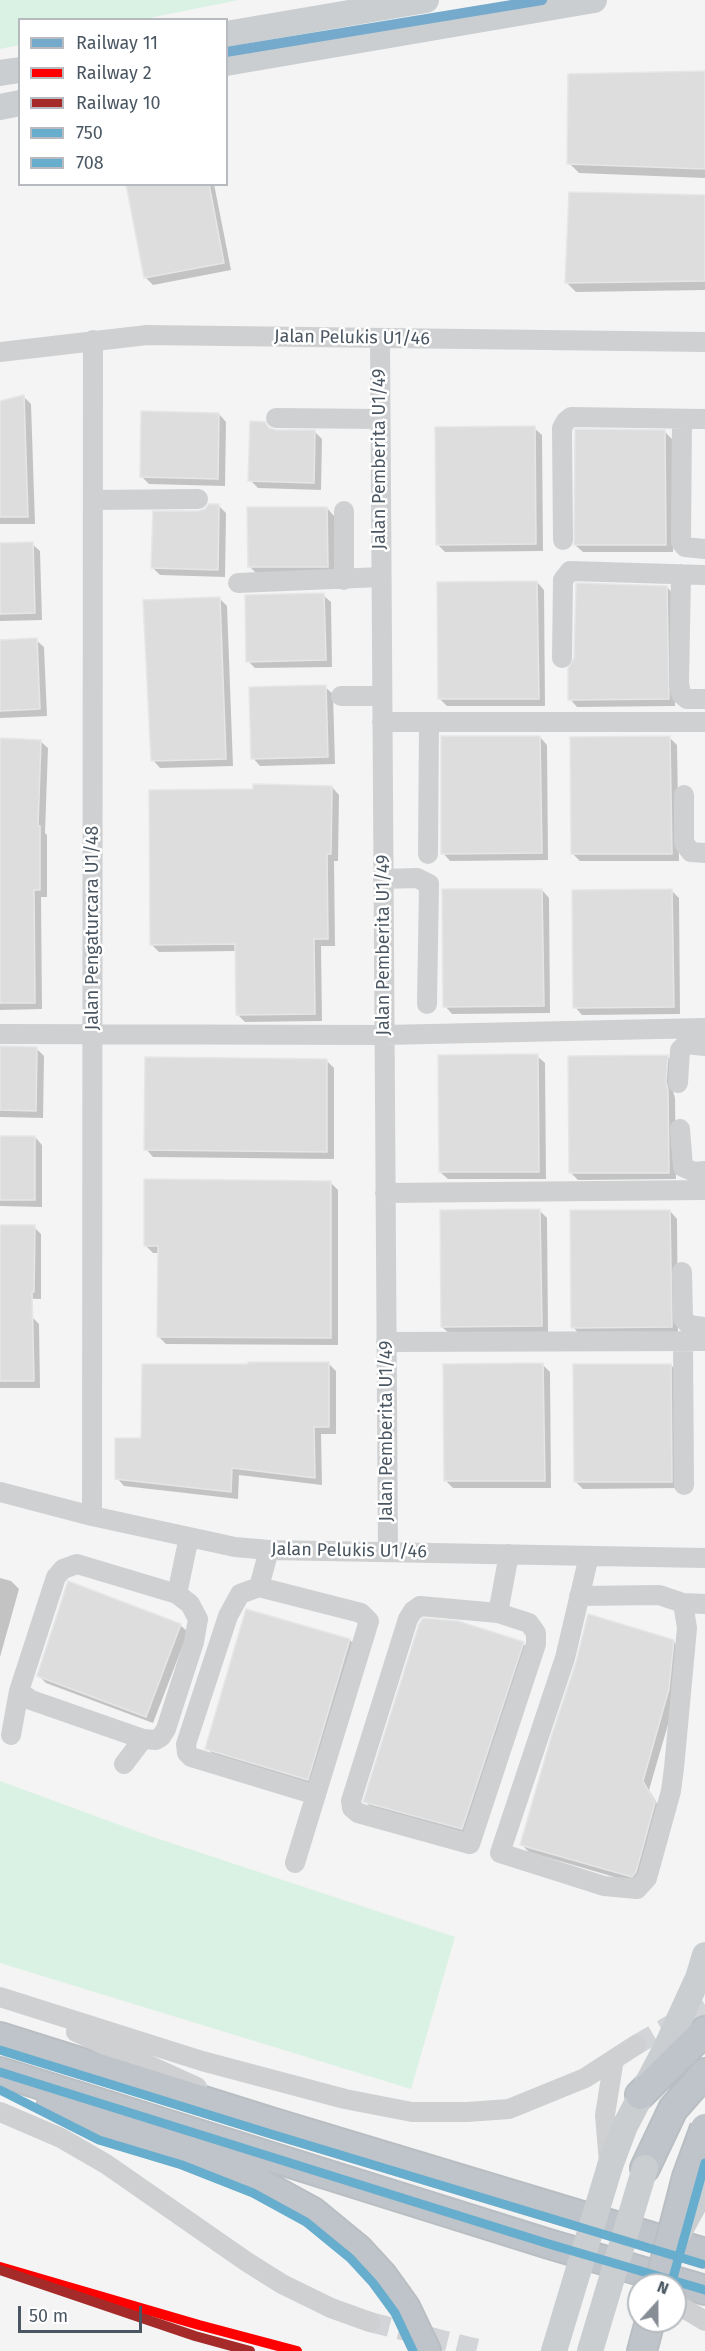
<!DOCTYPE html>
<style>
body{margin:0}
#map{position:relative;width:705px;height:2351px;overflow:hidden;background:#f4f4f4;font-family:"Fira Sans",sans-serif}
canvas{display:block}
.legend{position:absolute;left:18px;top:18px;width:210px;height:168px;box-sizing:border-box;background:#fff;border:2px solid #b7bbc0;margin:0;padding:8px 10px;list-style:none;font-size:18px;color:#4a5661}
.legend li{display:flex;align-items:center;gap:12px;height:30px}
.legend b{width:30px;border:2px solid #b7bbc0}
.north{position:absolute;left:627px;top:2273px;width:60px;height:60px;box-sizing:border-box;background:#fff;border:2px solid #b7bbc0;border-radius:50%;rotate:21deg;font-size:16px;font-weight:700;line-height:24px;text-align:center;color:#4a5661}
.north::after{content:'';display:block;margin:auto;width:21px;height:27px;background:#868d94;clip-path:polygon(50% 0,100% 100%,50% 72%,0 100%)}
.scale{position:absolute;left:18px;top:2306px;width:124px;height:27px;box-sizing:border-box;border:3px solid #4a5661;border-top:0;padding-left:8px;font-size:18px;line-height:21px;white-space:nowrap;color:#4a5661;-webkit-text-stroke:4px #fff;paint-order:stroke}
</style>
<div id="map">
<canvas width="705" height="2351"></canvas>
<ul class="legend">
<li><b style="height:8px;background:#75aacc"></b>Railway 11</li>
<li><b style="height:8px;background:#f00"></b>Railway 2</li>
<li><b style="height:8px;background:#a52a2a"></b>Railway 10</li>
<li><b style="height:8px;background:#67adce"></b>750</li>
<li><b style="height:8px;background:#67adce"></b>708</li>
</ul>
<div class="north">N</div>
<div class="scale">50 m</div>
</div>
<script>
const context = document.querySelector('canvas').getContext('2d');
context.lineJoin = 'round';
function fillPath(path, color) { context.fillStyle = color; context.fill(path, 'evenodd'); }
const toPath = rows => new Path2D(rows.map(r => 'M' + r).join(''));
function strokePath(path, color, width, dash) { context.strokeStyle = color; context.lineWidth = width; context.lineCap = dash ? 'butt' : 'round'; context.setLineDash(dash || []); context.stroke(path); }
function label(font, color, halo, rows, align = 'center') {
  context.font = font + ' "Fira Sans",sans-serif'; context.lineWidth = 5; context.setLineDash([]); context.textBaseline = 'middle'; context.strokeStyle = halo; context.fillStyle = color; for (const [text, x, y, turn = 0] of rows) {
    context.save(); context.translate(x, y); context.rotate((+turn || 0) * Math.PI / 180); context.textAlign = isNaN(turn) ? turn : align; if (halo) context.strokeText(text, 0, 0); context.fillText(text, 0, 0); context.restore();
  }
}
const green = toPath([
 [0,0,239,0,144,19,20,20,19,45,0,49],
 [0,1781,147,1835,455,1937,411,2089,0,1963]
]);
const shadow = toPath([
 [705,72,705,178,579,173,569,163],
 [127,184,214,184,231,270,153,285,145,277],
 [705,196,705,290,576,292,566,282],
 [24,397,31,404,35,524,0,524,0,403],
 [219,414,226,422,225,486,149,484,141,476],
 [534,428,542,435,543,551,445,552,437,544],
 [315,432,322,439,321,490,258,488,250,480],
 [665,432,672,439,673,552,583,552,575,545],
 [219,506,226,513,225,577,160,575,153,568,198,513],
 [327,508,334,516,335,574,257,574,249,566],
 [32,544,40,551,42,620,0,621,0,545],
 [537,582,544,590,545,706,447,706,440,699],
 [667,587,674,595,675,706,577,707,570,699],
 [323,595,331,602,332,667,255,668,248,661],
 [219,598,227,606,233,766,160,768,153,760],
 [36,640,44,647,47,716,0,718,0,641],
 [325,687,333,694,335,764,260,766,253,758],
 [540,737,547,745,548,860,450,861,443,853],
 [670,738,677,745,679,861,580,861,573,854],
 [0,740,40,741,48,748,45,833,47,835,47,897,41,897,42,1009,0,1010],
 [332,787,339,795,338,861,334,861,335,946,321,946,322,1021,245,1022,237,1014,236,951,159,952,152,945],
 [542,890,549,898,550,1013,452,1014,445,1006],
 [672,891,679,898,680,1014,582,1015,575,1007],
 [0,1048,37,1049,44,1056,43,1118,0,1117],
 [537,1056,545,1063,546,1179,448,1179,440,1172],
 [667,1056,675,1064,673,1091,675,1098,676,1179,578,1180,570,1172],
 [327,1061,334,1068,334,1159,153,1157,146,1149],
 [0,1137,35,1137,42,1145,42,1207,0,1206],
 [331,1183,338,1190,338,1345,166,1344,159,1337,159,1253,153,1253,145,1245],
 [539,1210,547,1218,548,1333,450,1334,442,1327],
 [670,1211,677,1219,678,1334,580,1335,573,1327],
 [0,1226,34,1227,41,1234,41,1299,0,1298],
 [0,1317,32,1317,39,1324,40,1388,0,1388],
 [329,1364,336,1371,336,1434,321,1434,322,1485,239,1475,238,1499,124,1486,117,1478,143,1439],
 [543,1365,550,1372,551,1488,453,1488,446,1481],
 [671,1365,678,1373,679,1488,583,1489,576,1482],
 [0,1578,11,1581,19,1589,0,1657],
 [180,1625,188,1632,153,1723,46,1683,38,1675],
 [350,1640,357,1648,315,1786,214,1756,207,1748],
 [673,1641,681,1649,676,1697,649,1790,662,1812,635,1883,529,1852,522,1845],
 [523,1644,531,1651,470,1836,372,1809,365,1801]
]);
const building = toPath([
 [705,71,705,169,567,164,568,74,705,71],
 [126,184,209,184,224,263,144,278,126,184],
 [569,192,705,195,705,281,565,283,569,192],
 [24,395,28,517,0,517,0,401,24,395],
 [141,411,219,413,218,479,140,477,141,411],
 [250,421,265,422,269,428,276,430,315,430,314,483,248,481,250,421],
 [535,426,536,544,436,545,435,427,535,426],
 [575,429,665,430,666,545,574,545,575,429],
 [209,504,219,504,218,570,151,568,153,511,198,511,205,509,209,504],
 [247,507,327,507,328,567,248,567,247,507],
 [33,542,35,613,0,614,0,543,33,542],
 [537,581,539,699,438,699,437,582,537,581],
 [576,583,667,586,669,699,568,700,568,668,574,658,576,583],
 [324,593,326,660,246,662,245,595,324,593],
 [220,597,226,759,151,761,143,600,220,597],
 [37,638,40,709,0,711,0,640,37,638],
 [326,685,328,757,251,759,249,687,326,685],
 [441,736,540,736,542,853,441,854,441,736],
 [670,736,672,854,571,854,570,737,670,736],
 [0,738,41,740,38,826,40,826,40,890,34,890,35,1003,0,1003,0,738],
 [253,784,332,786,331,854,327,854,328,939,314,939,315,1014,236,1015,235,944,150,945,149,790,253,789,253,784],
 [442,889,542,889,544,1006,443,1007,442,889],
 [672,889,674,1007,573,1008,572,890,672,889],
 [0,1046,37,1047,36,1111,0,1110,0,1046],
 [538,1054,539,1172,439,1172,438,1055,538,1054],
 [668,1055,666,1082,668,1090,669,1173,569,1173,568,1056,668,1055],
 [145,1057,327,1059,327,1152,144,1150,145,1057],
 [0,1136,35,1136,35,1200,0,1200,0,1136],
 [144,1179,331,1181,331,1338,157,1337,158,1246,144,1246,144,1179],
 [540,1209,542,1326,441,1327,440,1210,540,1209],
 [570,1210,670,1210,672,1327,571,1328,570,1210],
 [0,1225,35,1225,34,1292,32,1292,34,1381,0,1381,0,1225],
 [248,1362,329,1362,329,1427,314,1427,315,1478,232,1468,231,1492,115,1479,115,1438,141,1438,142,1364,248,1364,248,1362],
 [543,1363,545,1481,444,1481,443,1364,543,1363],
 [573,1364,671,1364,672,1482,574,1482,573,1364],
 [68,1581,181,1624,146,1717,37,1676,68,1581],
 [246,1609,350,1639,308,1780,205,1749,246,1609],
 [588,1614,674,1640,669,1689,643,1781,655,1803,636,1872,632,1877,520,1845,552,1734,576,1662,588,1614],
 [423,1618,458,1621,524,1642,462,1829,363,1802,419,1624,423,1618]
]);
const minorTunnel = toPath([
 [636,2045,705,2005],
 [370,2322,486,2351]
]);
const minor = toPath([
 [380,338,388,1552],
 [0,352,147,335,705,342],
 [276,418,380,419],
 [682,419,681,542,685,547,705,549],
 [93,500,198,499],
 [344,511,344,580],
 [563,540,562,428,566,421,571,417,705,419],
 [681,574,679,683,681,694,687,699,705,699],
 [238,583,381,577],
 [562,658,563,580,570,571,705,575],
 [341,696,382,696],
 [382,722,705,722],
 [684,795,684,843,691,852,705,853],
 [428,854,429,722],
 [383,879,417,878,429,884,427,1004],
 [0,1034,384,1035,705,1028],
 [678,1083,680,1050,686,1044,705,1046],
 [680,1129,683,1167,694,1172,705,1171],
 [385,1193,705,1190],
 [682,1272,683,1318,689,1325,705,1327],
 [386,1342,705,1341],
 [683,1342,684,1485],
 [0,1492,92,1516,235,1547,269,1550,705,1558],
 [92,1516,93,340],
 [269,1550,259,1587,361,1613,369,1621,295,1863],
 [589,1556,565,1658,500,1853,604,1886,637,1889,647,1878,671,1791,674,1768,687,1628,683,1603],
 [259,1587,240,1594,228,1616,186,1744,187,1753,191,1757,316,1795],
 [177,1594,77,1564,63,1569,56,1577,19,1691,31,1700,143,1739,156,1740,161,1737,166,1729,194,1642,198,1619,190,1604,177,1594,189,1537],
 [579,1596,659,1595,683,1603,705,1604],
 [420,1606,498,1613,529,1623,536,1633,536,1644,470,1844,358,1813,352,1808,351,1801,408,1619,413,1611,420,1606],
 [498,1613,509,1554],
 [11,1735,19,1691],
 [124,1764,143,1739],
 [0,1997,202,2061,345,2099,412,2112,467,2112,509,2109,585,2078,636,2045],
 [76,2032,197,2087],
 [0,2112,61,2138,106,2164,247,2262,282,2284,331,2308,370,2322],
 [609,2163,605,2115,614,2059],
 [675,2303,705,2321]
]);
const major = toPath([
 [226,34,426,0],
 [226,63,594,0],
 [0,73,20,70],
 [0,107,20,103],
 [610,2166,625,2126,666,2048,698,1978,705,1955]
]);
const highway = toPath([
 [0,2037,274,2123,705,2253],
 [0,2072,549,2244,705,2290],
 [640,2095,705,2031],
 [52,2103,103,2129,186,2154,258,2182,313,2212,358,2249,382,2275,405,2307,426,2351],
 [645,2168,673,2109,705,2073],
 [642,2351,650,2321]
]);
const majorBridge = toPath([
 [679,2232,705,2185],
 [554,2351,610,2166],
 [590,2351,645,2168]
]);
const highwayBridge = toPath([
 [659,2285,687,2177,705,2128]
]);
const bus1 = toPath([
 [0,2072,549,2244,705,2290]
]);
const bus2 = toPath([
 [0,2050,271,2134,702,2264],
 [0,2090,99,2140,182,2165,253,2193,306,2222,350,2258,373,2283,395,2313,413,2351],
 [671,2285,705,2163]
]);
const rail1 = toPath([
 [226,52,542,0]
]);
const rail2 = toPath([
 [0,2267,199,2325,297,2351]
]);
const rail3 = toPath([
 [0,2270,195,2336,250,2351]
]);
const streetNames = [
 ["Jalan Pelukis U1/46",352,338,1],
 ["Jalan Pemberita U1/49",380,459,-90],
 ["Jalan Pengaturcara U1/48",93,928,-90],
 ["Jalan Pemberita U1/49",384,945,-90],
 ["Jalan Pemberita U1/49",387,1431,-90],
 ["Jalan Pelukis U1/46",349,1551,1]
];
fillPath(green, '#d9f2e3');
fillPath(shadow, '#0003');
fillPath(building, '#ddddde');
strokePath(building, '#e5e6e7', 1.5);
strokePath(minorTunnel, '#d2d4d7', 20, [20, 10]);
strokePath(highway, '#b9bec3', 32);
strokePath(minor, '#ced0d2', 20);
strokePath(major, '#caced1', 26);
strokePath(highway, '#bec4c9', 28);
strokePath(highwayBridge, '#b9bec3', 32, []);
strokePath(majorBridge, '#caced1', 26);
strokePath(highwayBridge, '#bec4c9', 28);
strokePath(bus1, '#67adce', 9);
strokePath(bus2, '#67adce', 9);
strokePath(rail1, '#75aacc', 10);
strokePath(rail2, '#f00', 10);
strokePath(rail3, '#a52a2a', 10);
label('18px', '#4a5661', '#fff', streetNames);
</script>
